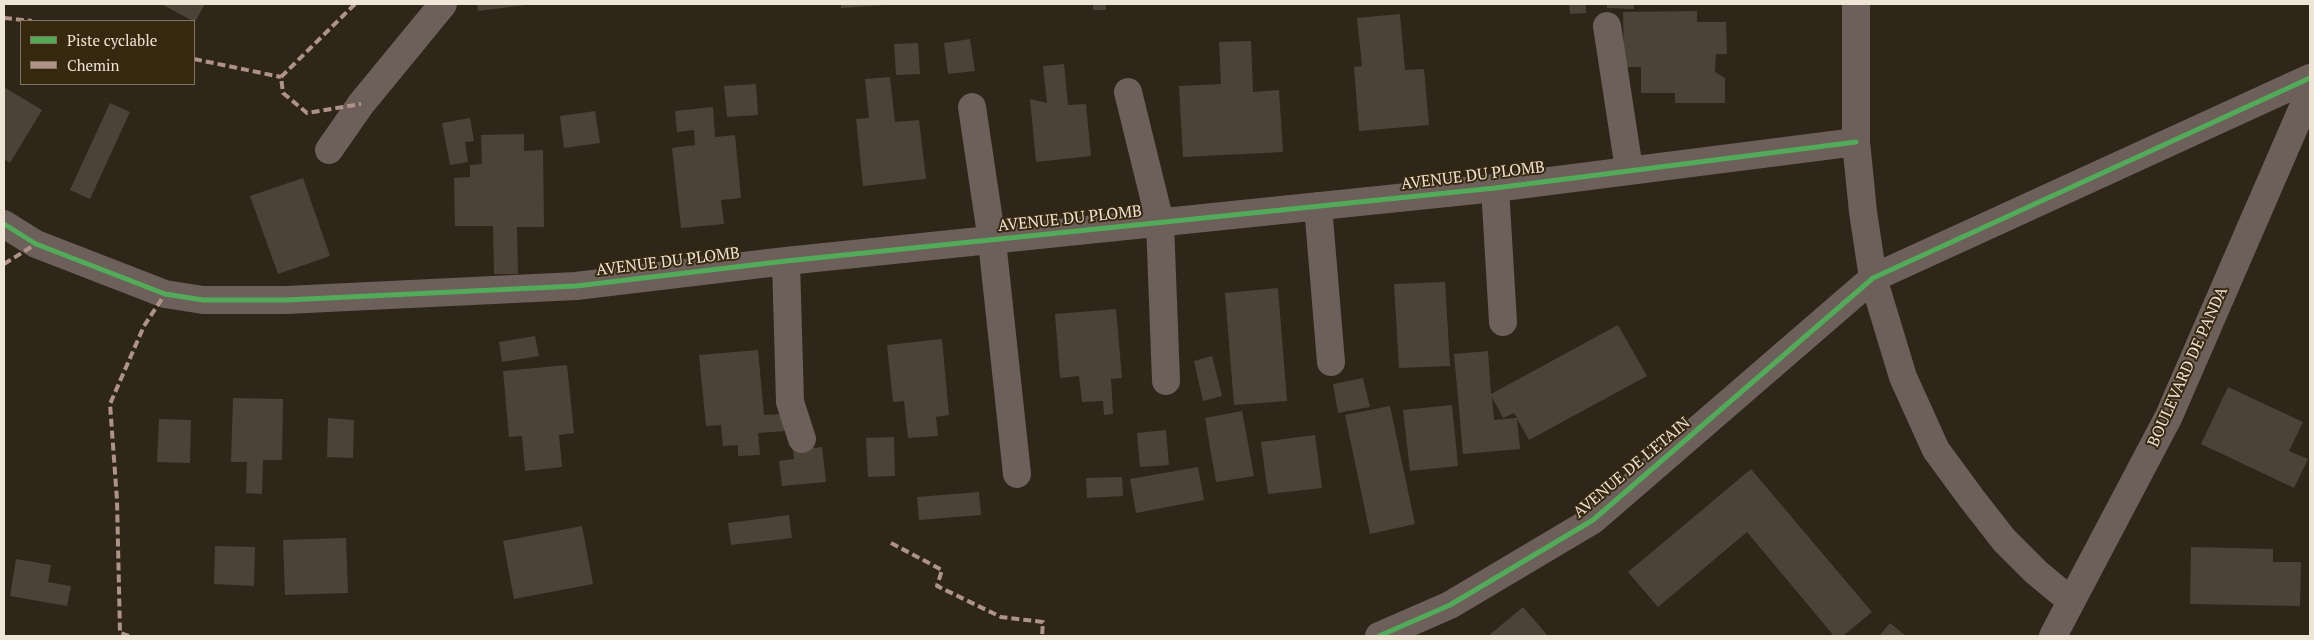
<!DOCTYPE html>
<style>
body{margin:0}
#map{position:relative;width:2314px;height:640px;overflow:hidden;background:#2e2619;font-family:"PT Serif",serif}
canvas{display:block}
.frame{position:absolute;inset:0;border:5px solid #efe5d7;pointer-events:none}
.legend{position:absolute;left:20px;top:20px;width:175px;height:65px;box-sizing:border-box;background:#372910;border:1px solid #817460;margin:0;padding:6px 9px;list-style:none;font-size:15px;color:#efe5d7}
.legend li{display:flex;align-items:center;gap:10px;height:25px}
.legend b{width:25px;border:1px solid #817460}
</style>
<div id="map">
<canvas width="2314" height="640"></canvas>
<div class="frame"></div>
<ul class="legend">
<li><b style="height:6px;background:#51ab58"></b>Piste cyclable</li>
<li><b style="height:6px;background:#af9288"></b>Chemin</li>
</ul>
</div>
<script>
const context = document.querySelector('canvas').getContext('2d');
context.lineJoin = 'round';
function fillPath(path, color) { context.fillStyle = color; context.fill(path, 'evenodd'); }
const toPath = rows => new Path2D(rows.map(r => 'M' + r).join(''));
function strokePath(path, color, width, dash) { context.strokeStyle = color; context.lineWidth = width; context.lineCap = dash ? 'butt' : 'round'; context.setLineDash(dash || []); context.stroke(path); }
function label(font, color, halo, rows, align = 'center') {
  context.font = font + ' "PT Serif",serif'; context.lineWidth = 4; context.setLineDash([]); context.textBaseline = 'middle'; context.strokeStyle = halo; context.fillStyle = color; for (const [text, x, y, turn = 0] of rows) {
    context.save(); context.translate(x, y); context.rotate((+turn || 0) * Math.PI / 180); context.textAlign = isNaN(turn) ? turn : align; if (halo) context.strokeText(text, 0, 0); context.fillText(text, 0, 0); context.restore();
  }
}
const building = toPath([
 [161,4,205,4,195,22],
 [477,4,526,4,526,5,478,11],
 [841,4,886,4,886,5,841,8],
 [1093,4,1106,4,1106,10,1093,10],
 [1569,4,1586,4,1586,13,1570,14],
 [1607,4,1634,4,1634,9,1607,8],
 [1697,11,1697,22,1726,22,1727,54,1716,54,1715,72,1725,78,1725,103,1675,103,1675,93,1641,93,1641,67,1624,67,1623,12],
 [1400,14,1405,70,1424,69,1429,125,1359,131,1354,67,1362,66,1357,18],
 [970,39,975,71,948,74,944,43],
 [1251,41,1253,92,1279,90,1283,152,1183,157,1179,86,1221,84,1219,42],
 [918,43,920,74,896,75,894,44],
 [1064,64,1068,105,1086,104,1091,156,1036,162,1030,99,1047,103,1043,66],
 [890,77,895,122,919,120,926,179,863,186,856,119,869,118,865,79],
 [756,84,758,115,727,117,724,86],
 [4,87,42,110,10,163,4,159],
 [110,103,130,112,90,199,70,190],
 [713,107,715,137,735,135,741,198,721,200,724,224,681,228,672,148,695,145,694,130,677,132,675,111],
 [595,111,600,143,564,148,560,116],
 [470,118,474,141,465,142,468,162,450,165,442,123],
 [524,134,524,151,543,150,544,227,517,227,518,274,494,274,493,226,455,226,454,178,470,177,470,165,482,164,481,135],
 [303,178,330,256,278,274,250,196],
 [1445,282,1450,366,1399,368,1394,284],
 [1278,288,1287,401,1234,405,1225,293],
 [1116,309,1122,378,1111,379,1113,414,1104,415,1103,401,1082,402,1079,376,1060,378,1055,314],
 [1618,325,1647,376,1529,440,1517,419,1520,449,1463,454,1454,354,1488,351,1491,394],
 [1492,397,1503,418,1514,413,1517,418,1494,420],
 [535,336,539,356,502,362,499,342],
 [942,339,949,415,936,417,938,436,908,438,904,401,893,402,887,345],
 [758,350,764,415,783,414,785,431,758,433,760,455,738,456,738,445,723,446,721,425,706,426,699,355],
 [1212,356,1222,396,1203,401,1194,361],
 [567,365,574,433,559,435,562,467,525,471,522,436,509,437,503,371],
 [1363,378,1370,407,1338,413,1333,384],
 [2228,387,2303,422,2289,451,2308,459,2294,488,2201,444],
 [233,398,283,399,282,460,263,460,262,494,246,493,247,462,231,462],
 [1452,405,1458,466,1410,471,1403,410],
 [1390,406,1415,524,1370,534,1345,415],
 [1242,411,1254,476,1216,482,1205,418],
 [328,418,354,420,353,458,327,457],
 [159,419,191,420,190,463,157,462],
 [1166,430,1169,465,1140,467,1137,433],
 [1315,435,1322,488,1268,494,1261,442],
 [894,437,895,476,868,477,866,438],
 [822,447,826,482,782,486,779,461,794,459,793,450],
 [1198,467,1204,500,1136,513,1130,479],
 [1751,469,1872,612,1843,636,1834,636,1747,532,1658,607,1628,572],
 [1122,477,1123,496,1087,498,1086,478],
 [979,492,981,515,919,520,917,497],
 [789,515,792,538,731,545,728,523],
 [582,526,593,584,514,599,503,541],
 [346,538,348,593,285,595,283,540],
 [215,546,255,547,254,586,214,584],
 [2191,547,2273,549,2273,562,2301,562,2300,606,2190,604],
 [16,559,51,565,48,582,71,586,67,606,10,596],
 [1523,607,1548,636,1488,636],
 [1890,623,1906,636,1879,636]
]);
const minor = toPath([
 [1856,4,1856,142,1863,212,1873,278,1903,377,1936,450,1972,499,2004,540,2036,572,2071,601],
 [1607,26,1629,169],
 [1128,92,1160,222,1166,381],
 [972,107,992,241,1017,474],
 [329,150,361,104,443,4],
 [1495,188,1503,322],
 [1318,206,1331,362],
 [4,224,36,244,165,294,203,300,286,300,576,286,786,261,1495,188,1856,142],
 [786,261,790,402,802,439],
 [1379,636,1450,605,1593,520,1873,278,2310,78]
]);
const tertiary = toPath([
 [2053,636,2169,416,2310,91]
]);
const quiet = toPath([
 [355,4,281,77,283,93,307,113,361,104],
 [4,18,32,21],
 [194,59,281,77],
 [4,264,36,244],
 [891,543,942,570,937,586,1001,617,1043,622,1042,636],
 [129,636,120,633,117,500,110,404,144,326,165,294]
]);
const cycleway = toPath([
 [4,224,36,244,165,294,203,300,286,300,576,286,786,261,1495,188,1856,142],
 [1379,636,1450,605,1593,520,1873,278,2310,78]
]);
const streetNames = [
 ["AVENUE DU PLOMB",1473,176,-7],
 ["AVENUE DU PLOMB",1070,219,-6],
 ["AVENUE DU PLOMB",668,262,-7],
 ["BOULEVARD DE PANDA",2188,367,-66],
 ["AVENUE DE L'ETAIN",1632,468,-40]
];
fillPath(building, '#4b4338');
strokePath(minor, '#6d5f59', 28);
strokePath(tertiary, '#6d5f59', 28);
strokePath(quiet, '#af9288', 4, [8, 4]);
strokePath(cycleway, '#51ab58', 5);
label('16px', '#efe5d7', '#372910', streetNames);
</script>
